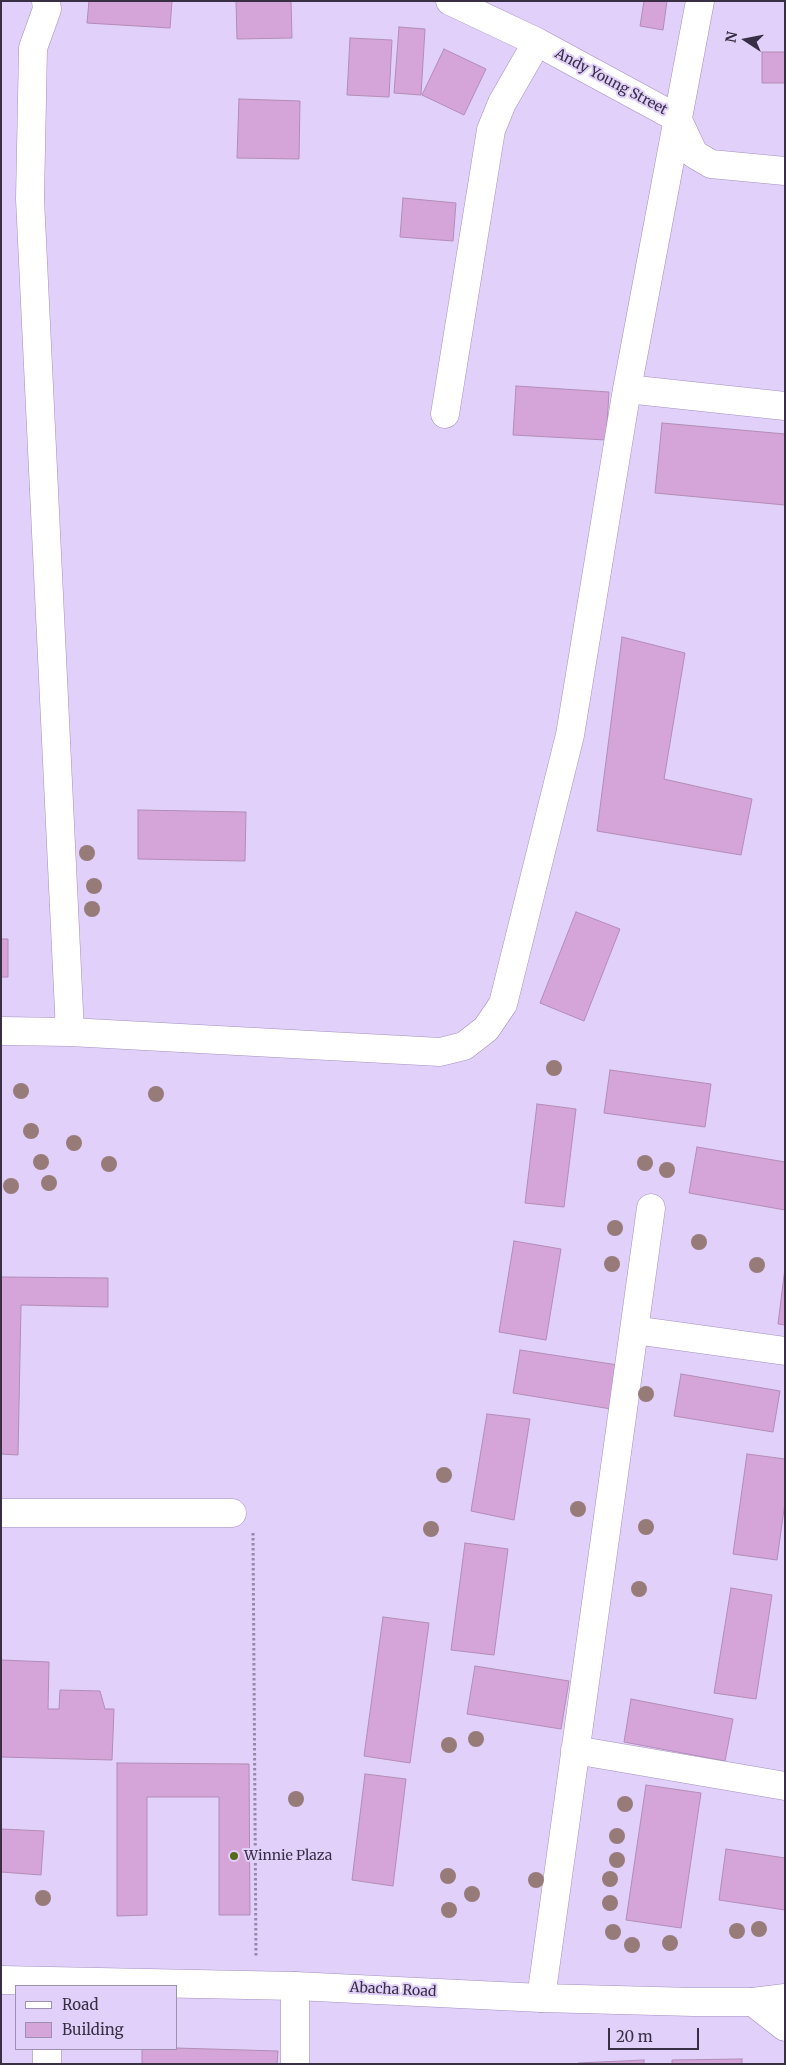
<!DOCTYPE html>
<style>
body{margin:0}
#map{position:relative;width:786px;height:2065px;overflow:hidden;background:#e1d0fa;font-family:Merriweather,serif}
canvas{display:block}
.frame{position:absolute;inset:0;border:2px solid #382f44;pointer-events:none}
.legend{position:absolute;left:15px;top:1985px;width:162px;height:65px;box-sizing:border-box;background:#e1d0fa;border:1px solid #9d90b1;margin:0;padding:6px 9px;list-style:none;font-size:15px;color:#382f44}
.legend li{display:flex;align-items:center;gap:10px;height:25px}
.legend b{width:25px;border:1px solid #9d90b1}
.north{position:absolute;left:721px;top:15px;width:50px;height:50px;-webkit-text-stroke:4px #e1d0fa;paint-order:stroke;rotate:281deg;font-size:14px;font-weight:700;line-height:20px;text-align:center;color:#382f44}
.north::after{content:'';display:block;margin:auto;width:18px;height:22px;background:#382f44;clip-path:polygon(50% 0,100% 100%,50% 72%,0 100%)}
.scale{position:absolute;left:608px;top:2028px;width:91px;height:22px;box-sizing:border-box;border:2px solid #382f44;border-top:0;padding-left:6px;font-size:15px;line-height:18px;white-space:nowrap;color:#382f44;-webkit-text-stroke:4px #e1d0fa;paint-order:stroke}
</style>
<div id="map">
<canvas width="786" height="2065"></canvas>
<div class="frame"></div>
<ul class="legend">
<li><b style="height:6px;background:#fff"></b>Road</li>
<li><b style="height:14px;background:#d5a5da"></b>Building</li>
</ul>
<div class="north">N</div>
<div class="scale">20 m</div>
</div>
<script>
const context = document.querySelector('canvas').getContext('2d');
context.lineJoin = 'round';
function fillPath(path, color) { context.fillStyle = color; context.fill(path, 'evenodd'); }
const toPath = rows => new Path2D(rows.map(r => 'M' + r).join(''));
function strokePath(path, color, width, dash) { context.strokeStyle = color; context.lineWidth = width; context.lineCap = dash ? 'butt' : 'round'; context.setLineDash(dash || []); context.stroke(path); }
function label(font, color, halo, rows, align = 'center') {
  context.font = font + ' Merriweather,serif'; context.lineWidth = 4; context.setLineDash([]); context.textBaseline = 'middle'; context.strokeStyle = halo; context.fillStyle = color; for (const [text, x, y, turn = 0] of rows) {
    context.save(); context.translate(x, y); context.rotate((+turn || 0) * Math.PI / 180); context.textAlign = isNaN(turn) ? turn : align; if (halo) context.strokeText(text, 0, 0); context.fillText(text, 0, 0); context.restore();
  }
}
const building = toPath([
 [89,1,172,1,170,28,87,23,89,1],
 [236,1,291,1,292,38,237,39,236,1],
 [644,1,667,1,663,30,640,26,644,1],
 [399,27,425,29,421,95,394,93,399,27],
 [350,38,392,40,389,97,347,95,350,38],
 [444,49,486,69,464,115,422,95,444,49],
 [762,52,785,52,785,83,762,83,762,52],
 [239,99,300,101,299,159,237,158,239,99],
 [403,198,456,203,453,241,400,237,403,198],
 [516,386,609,392,606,440,513,435,516,386],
 [662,423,785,434,785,505,655,493,662,423],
 [622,637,685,653,664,779,752,799,741,855,597,831,622,637],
 [138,810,246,812,245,861,138,859,138,810],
 [576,912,620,929,584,1021,540,1003,576,912],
 [1,939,8,939,8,977,1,977,1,939],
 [610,1070,711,1084,705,1127,604,1113,610,1070],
 [537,1104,576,1109,564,1207,525,1203,537,1104],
 [697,1147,785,1162,785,1210,689,1193,697,1147],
 [514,1241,561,1249,546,1340,499,1332,514,1241],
 [785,1268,785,1325,778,1324,785,1268],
 [1,1277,108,1278,108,1307,21,1305,18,1455,1,1454,1,1277],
 [520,1350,618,1365,611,1409,513,1393,520,1350],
 [681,1374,780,1391,773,1432,674,1416,681,1374],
 [487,1414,530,1419,514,1520,471,1511,487,1414],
 [747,1454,785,1459,785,1502,777,1560,733,1554,747,1454],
 [465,1543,508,1549,494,1655,451,1650,465,1543],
 [731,1588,772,1595,756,1699,714,1693,731,1588],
 [383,1617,429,1623,410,1763,364,1756,383,1617],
 [1,1660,49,1662,48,1709,59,1709,60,1690,100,1691,105,1709,114,1709,112,1760,1,1757,1,1660],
 [475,1666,569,1681,561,1729,467,1714,475,1666],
 [631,1699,733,1719,725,1761,624,1742,631,1699],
 [117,1763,249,1764,250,1915,219,1915,219,1797,147,1797,147,1915,117,1916,117,1763],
 [365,1774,406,1779,393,1886,352,1880,365,1774],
 [646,1785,701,1793,681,1928,626,1920,646,1785],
 [1,1829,44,1831,41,1875,1,1872,1,1829],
 [726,1849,785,1858,785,1910,719,1900,726,1849],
 [176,2048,278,2051,277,2064,142,2064,142,2049,176,2048],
 [742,2059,742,2064,672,2064,672,2060,742,2059],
 [644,2060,644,2064,578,2064,578,2063,644,2060]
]);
const path = toPath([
 [253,1533,256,1957]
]);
const minor = toPath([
 [46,1,47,9,33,48,30,199,70,1032],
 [450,1,537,42,677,118,694,154,711,164,785,171],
 [627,389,785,406],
 [445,414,491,130,502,103,537,42],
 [1,1031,70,1032,440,1052,464,1046,486,1029,503,1004,570,735,627,389,700,1],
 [634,1330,785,1351],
 [1,1513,232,1513],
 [575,1750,785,1786],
 [295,1986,295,2064],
 [541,1998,651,1208],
 [753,2002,785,2027],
 [47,2064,47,2049]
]);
const tertiary = toPath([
 [1,1980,295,1986,541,1998,693,2002,753,2002,785,1998]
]);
const trees = [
 [87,853],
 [94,886],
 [92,909],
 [554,1068],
 [21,1091],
 [156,1094],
 [31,1131],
 [74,1143],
 [41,1162],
 [645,1163],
 [109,1164],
 [667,1170],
 [49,1183],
 [11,1186],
 [615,1228],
 [699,1242],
 [612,1264],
 [757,1265],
 [646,1394],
 [444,1475],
 [578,1509],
 [646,1527],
 [431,1529],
 [639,1589],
 [476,1739],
 [449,1745],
 [296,1799],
 [625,1804],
 [617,1836],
 [617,1860],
 [448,1876],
 [610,1879],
 [536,1880],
 [472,1894],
 [43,1898],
 [610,1903],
 [449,1910],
 [759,1929],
 [737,1931],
 [613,1932],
 [670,1943],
 [632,1945]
];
const markers = [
 [234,1856,5,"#566b19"]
];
const streetNames = [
 ["Andy Young Street",611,82,28],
 ["Abacha Road",393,1990,3]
];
const poiNames = [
 ["Winnie Plaza",244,1856]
];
fillPath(building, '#d5a5da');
strokePath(building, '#b28cb6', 1);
strokePath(minor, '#a38fc0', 29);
strokePath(tertiary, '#a38fc0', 29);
strokePath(path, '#9588a9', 3, [2.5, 2.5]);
strokePath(minor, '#fff', 28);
strokePath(tertiary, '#fff', 28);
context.fillStyle = '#977b79';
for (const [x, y] of trees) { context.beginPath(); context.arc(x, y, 8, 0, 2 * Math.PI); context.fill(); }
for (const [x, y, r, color] of markers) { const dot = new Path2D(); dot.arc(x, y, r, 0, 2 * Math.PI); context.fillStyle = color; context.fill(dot); strokePath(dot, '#e1d0fa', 2); }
label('14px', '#382f44', '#e1d0fa', streetNames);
label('14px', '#382f44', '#e1d0fa', poiNames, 'left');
</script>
